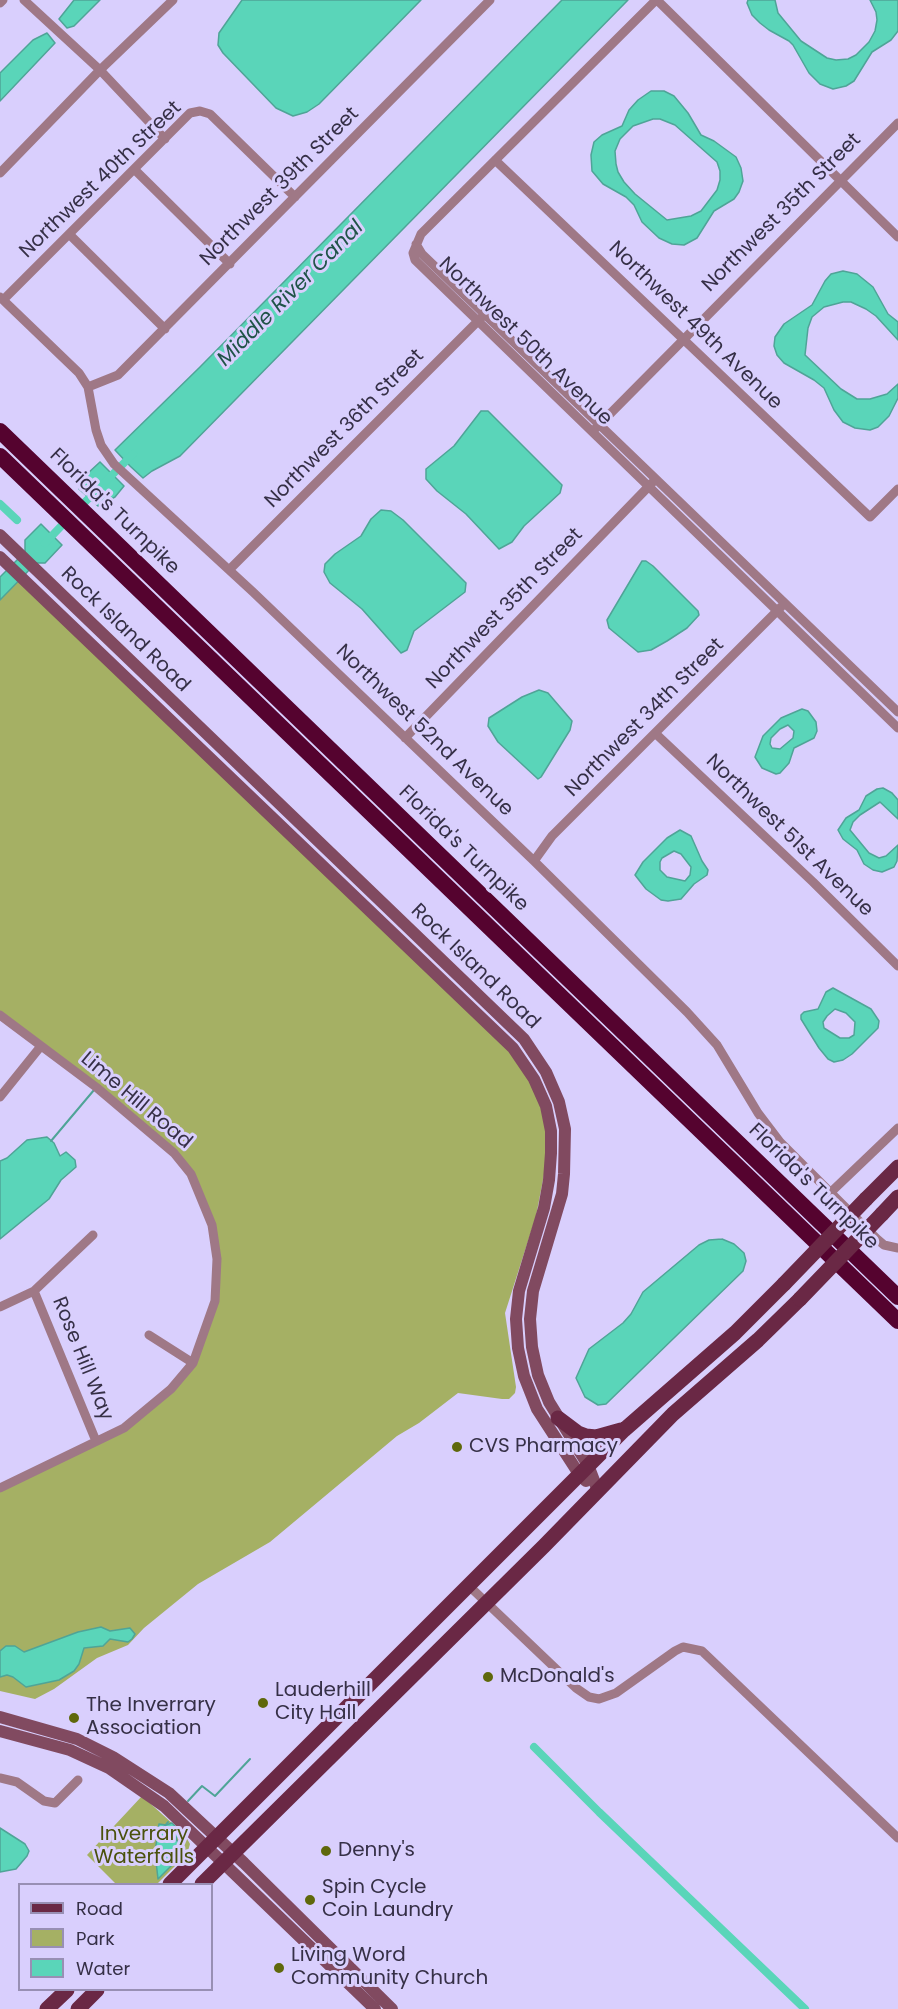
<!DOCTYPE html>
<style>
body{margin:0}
#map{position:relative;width:898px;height:2009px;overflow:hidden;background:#d9cffd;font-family:Poppins,sans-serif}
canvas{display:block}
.legend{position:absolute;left:18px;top:1883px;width:195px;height:108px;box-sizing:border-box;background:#d9cffd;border:2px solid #988fb4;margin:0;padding:8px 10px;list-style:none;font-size:18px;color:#363047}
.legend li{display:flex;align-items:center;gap:12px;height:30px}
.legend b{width:30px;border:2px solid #988fb4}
</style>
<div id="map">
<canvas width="898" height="2009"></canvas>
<ul class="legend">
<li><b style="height:8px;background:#6a2845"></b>Road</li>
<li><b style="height:16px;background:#a5b064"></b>Park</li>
<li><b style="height:16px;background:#5ad5b9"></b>Water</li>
</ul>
</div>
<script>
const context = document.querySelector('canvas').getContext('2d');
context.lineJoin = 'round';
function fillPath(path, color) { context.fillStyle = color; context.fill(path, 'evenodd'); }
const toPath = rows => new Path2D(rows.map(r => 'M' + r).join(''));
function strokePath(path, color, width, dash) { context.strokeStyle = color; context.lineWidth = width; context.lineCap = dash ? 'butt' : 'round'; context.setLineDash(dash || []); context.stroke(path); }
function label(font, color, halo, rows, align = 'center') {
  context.font = font + ' Poppins,sans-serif'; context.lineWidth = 6; context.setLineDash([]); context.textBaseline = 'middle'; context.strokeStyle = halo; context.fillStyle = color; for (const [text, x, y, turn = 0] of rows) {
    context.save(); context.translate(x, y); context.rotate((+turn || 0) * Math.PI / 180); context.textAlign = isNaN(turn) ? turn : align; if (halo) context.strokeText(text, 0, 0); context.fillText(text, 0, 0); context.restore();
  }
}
const green = toPath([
 [19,580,509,1049,543,1103,548,1154,536,1216,505,1313,516,1387,515,1393,509,1399,502,1399,458,1393,419,1423,397,1436,270,1542,198,1584,144,1628,128,1645,97,1658,54,1689,35,1699,0,1691,0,1488,124,1428,193,1363,215,1302,212,1224,191,1174,174,1153,0,1015,0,600],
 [142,1796,185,1835,190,1844,187,1854,157,1884,116,1884,87,1855]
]);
const water = toPath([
 [74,0,100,0,74,26,67,28,59,19,74,0],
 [242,0,421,0,319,104,307,112,293,116,276,108,223,53,218,45,219,33,242,0],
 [562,0,628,0,180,456,152,471,143,478,130,466,115,450,200,367,562,0],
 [748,0,775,0,778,13,801,41,827,58,836,60,848,59,856,55,869,42,875,31,877,20,876,12,870,0,898,0,898,31,891,40,872,52,854,81,846,86,833,89,820,84,809,73,793,45,789,41,769,30,760,23,752,15,747,3,748,0],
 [47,33,55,43,0,101,0,73,33,40,47,33],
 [651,91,664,91,674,96,688,113,701,135,714,141,736,157,741,168,743,181,739,192,734,199,714,211,697,238,684,245,672,244,659,238,642,222,634,205,626,197,603,184,592,171,591,155,594,142,602,135,622,126,629,110,638,100,651,91],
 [653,119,660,119,675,125,717,162,720,171,720,180,717,190,701,211,691,216,667,220,635,194,624,182,618,172,616,164,615,151,620,139,633,126,653,119],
 [843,271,857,274,873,287,888,314,898,322,898,340,876,316,866,309,851,302,843,302,824,307,812,317,808,328,805,355,841,389,857,399,870,399,887,394,898,384,898,398,889,416,878,427,870,430,855,428,843,422,834,410,824,388,814,380,784,363,777,355,774,346,775,337,784,324,812,305,825,281,831,274,843,271],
 [481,411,488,411,562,485,560,493,524,526,512,542,499,549,466,514,437,491,426,479,426,469,454,446,481,411],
 [100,462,124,486,115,497,98,506,79,489,87,474,100,462],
 [381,510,391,511,403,520,466,583,465,592,414,631,407,650,401,653,362,609,330,583,324,572,325,564,335,554,361,536,371,519,381,510],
 [41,524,62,545,45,563,36,563,0,600,0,577,25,552,25,540,41,524],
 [642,561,646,561,653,566,698,611,699,615,687,628,667,641,651,650,638,652,609,628,607,620,642,561],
 [539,690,548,693,572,721,570,730,541,777,538,779,498,742,488,726,489,718,522,697,539,690],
 [802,709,808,711,816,722,817,731,814,738,794,748,789,763,780,773,776,774,762,768,755,757,763,736,781,718,802,709],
 [788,725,794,731,793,738,780,749,772,748,770,744,771,738,780,729,788,725],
 [883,788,892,793,898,800,898,819,880,802,860,815,853,822,850,830,869,853,879,858,886,856,898,845,897,861,894,867,882,872,873,870,864,864,857,850,843,839,838,830,846,818,859,810,866,796,877,789,883,788],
 [680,830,691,836,702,861,708,870,707,875,694,884,681,899,668,901,661,900,646,889,635,875,643,862,667,838,680,830],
 [674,851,681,854,691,867,690,875,685,881,667,877,660,870,660,862,662,858,674,851],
 [833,988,871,1009,879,1021,878,1028,852,1054,843,1060,834,1062,828,1059,819,1048,801,1019,801,1015,804,1012,818,1009,826,992,833,988],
 [835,1009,846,1013,855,1022,854,1035,849,1038,840,1038,824,1028,823,1022,827,1016,835,1009],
 [47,1137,54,1143,60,1156,66,1152,75,1160,76,1167,61,1180,49,1199,0,1239,0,1161,7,1158,27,1140,47,1137],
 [722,1239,734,1244,744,1253,746,1261,743,1271,606,1404,598,1405,585,1397,576,1378,589,1349,623,1323,631,1314,643,1292,699,1245,709,1240,722,1239],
 [101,1627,110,1631,130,1628,135,1634,132,1639,128,1642,110,1639,103,1646,84,1648,79,1664,74,1671,59,1680,26,1687,13,1677,7,1675,0,1677,0,1651,6,1646,15,1646,24,1652,78,1632,101,1627],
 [172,1823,180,1831,176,1839,183,1850,175,1862,158,1879,155,1852,159,1824,166,1825,172,1823],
 [0,1828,25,1844,29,1851,27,1856,16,1869,0,1872,0,1828]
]);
const stream = toPath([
 [51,1141,94,1090],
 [188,1801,202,1786,215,1796,250,1759],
 [164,1827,168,1822]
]);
const canal = toPath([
 [0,504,17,520],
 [78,509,133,454],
 [45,543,67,520],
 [534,1747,599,1812,805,2009]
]);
const street = toPath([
 [24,0,100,70,165,139],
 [656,0,421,234,413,253,415,260,898,728],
 [657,0,898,237],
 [0,3,3,0],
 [495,160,870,517,898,489],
 [135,170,230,264],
 [0,173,100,70,173,0],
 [69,234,165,329],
 [416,244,422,254,898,712],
 [0,297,79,373,88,387,96,430,101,445,114,464,253,592,534,861,687,1012,717,1045,758,1113,780,1142,877,1239,884,1245,898,1248],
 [3,300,190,113,200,111,210,114,295,197],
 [88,387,118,375,490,0],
 [596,428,898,123],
 [230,569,481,318],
 [655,733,813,882,898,966],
 [405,738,652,483],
 [534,861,552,836,781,607],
 [0,1015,96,1087,174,1153,191,1174,212,1225,217,1259,215,1301,193,1363,171,1389,124,1428,0,1488],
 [0,1097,41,1046],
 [830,1193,898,1128],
 [34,1291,96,1441],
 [0,1307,34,1291,93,1235],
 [149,1335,193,1363],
 [468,1585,576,1688,589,1697,599,1699,616,1693,675,1651,683,1647,702,1651,898,1838],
 [0,1778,17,1782,44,1801,55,1803,78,1780]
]);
const secondary = toPath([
 [0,535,524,1039,546,1072,559,1102,565,1129,564,1174,562,1194,533,1291,530,1319,532,1347,538,1375,549,1402,588,1465,598,1491],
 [0,557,513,1048,534,1079,546,1106,551,1131,551,1153,549,1180,544,1208,519,1291,516,1319,518,1348,524,1376,537,1409,579,1474,586,1481],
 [0,1717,77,1739,113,1757,169,1793,244,1863,392,2009],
 [0,1731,70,1750,109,1768,164,1806,375,2009]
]);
const primary = toPath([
 [866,1199,898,1167],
 [882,1214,898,1197],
 [558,1418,578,1433,586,1436,596,1437,621,1430],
 [170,1884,624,1430,735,1333,784,1284],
 [202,1884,544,1546,673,1414,758,1340,800,1299],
 [47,2009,67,1990],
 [78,2009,97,1990]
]);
const highway = toPath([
 [0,431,898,1297],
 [0,456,898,1321]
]);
const primaryBridge = toPath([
 [784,1284,866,1199],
 [800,1299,882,1214]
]);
const markers = [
 [457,1447,6,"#5f680b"],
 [488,1677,6,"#5f680b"],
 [263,1703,6,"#5f680b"],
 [74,1718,6,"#5f680b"],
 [326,1851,6,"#5f680b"],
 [310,1900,6,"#5f680b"],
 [279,1968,6,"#5f680b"]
];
const streetNames = [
 ["Northwest 40th Street",101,180,-44],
 ["Northwest 39th Street",280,187,-45],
 ["Northwest 35th Street",782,213,-45],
 ["Northwest 49th Avenue",695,326,44],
 ["Northwest 50th Avenue",525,342,44],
 ["Northwest 36th Street",345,429,-45],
 ["Florida's Turnpike",114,512,44],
 ["Northwest 35th Street",505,609,-46],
 ["Rock Island Road",125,630,44],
 ["Northwest 34th Street",645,718,-45],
 ["Northwest 52nd Avenue",424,731,44],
 ["Northwest 51st Avenue",789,836,44],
 ["Florida's Turnpike",463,849,44],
 ["Rock Island Road",475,967,44],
 ["Lime Hill Road",136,1101,40],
 ["Florida's Turnpike",813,1187,44],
 ["Rose Hill Way",82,1359,68]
];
const poiNames = [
 ["CVS Pharmacy",469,1447],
 ["McDonald's",500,1677],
 ["Lauderhill",275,1691],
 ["City Hall",275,1714],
 ["The Inverrary",86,1706],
 ["Association",86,1729],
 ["Denny's",338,1851],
 ["Spin Cycle",322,1888],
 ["Coin Laundry",322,1911],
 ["Living Word",291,1956],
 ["Community Church",291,1979]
];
const parkNames = [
 ["Inverrary",144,1835],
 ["Waterfalls",144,1858]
];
const waterNames = [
 ["Middle River Canal",291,294,-45]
];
fillPath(green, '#a5b064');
fillPath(water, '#5ad5b9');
strokePath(water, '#4fa497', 1.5);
strokePath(stream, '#4fa497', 2);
strokePath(canal, '#5ad5b9', 8);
strokePath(street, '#9f7886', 9);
strokePath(secondary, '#814a60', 12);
strokePath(primary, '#6a2845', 15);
strokePath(highway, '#55032f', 16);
strokePath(primaryBridge, '#6a2845', 15);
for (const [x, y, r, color] of markers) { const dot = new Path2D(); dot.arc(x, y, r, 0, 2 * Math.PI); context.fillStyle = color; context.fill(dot); strokePath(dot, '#d9cffd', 2); }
label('20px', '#363047', '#d9cffd', streetNames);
label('20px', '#363047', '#d9cffd', poiNames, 'left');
label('20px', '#4a510c', '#d9cffd', parkNames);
label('italic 21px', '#205448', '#d9cffd', waterNames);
</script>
